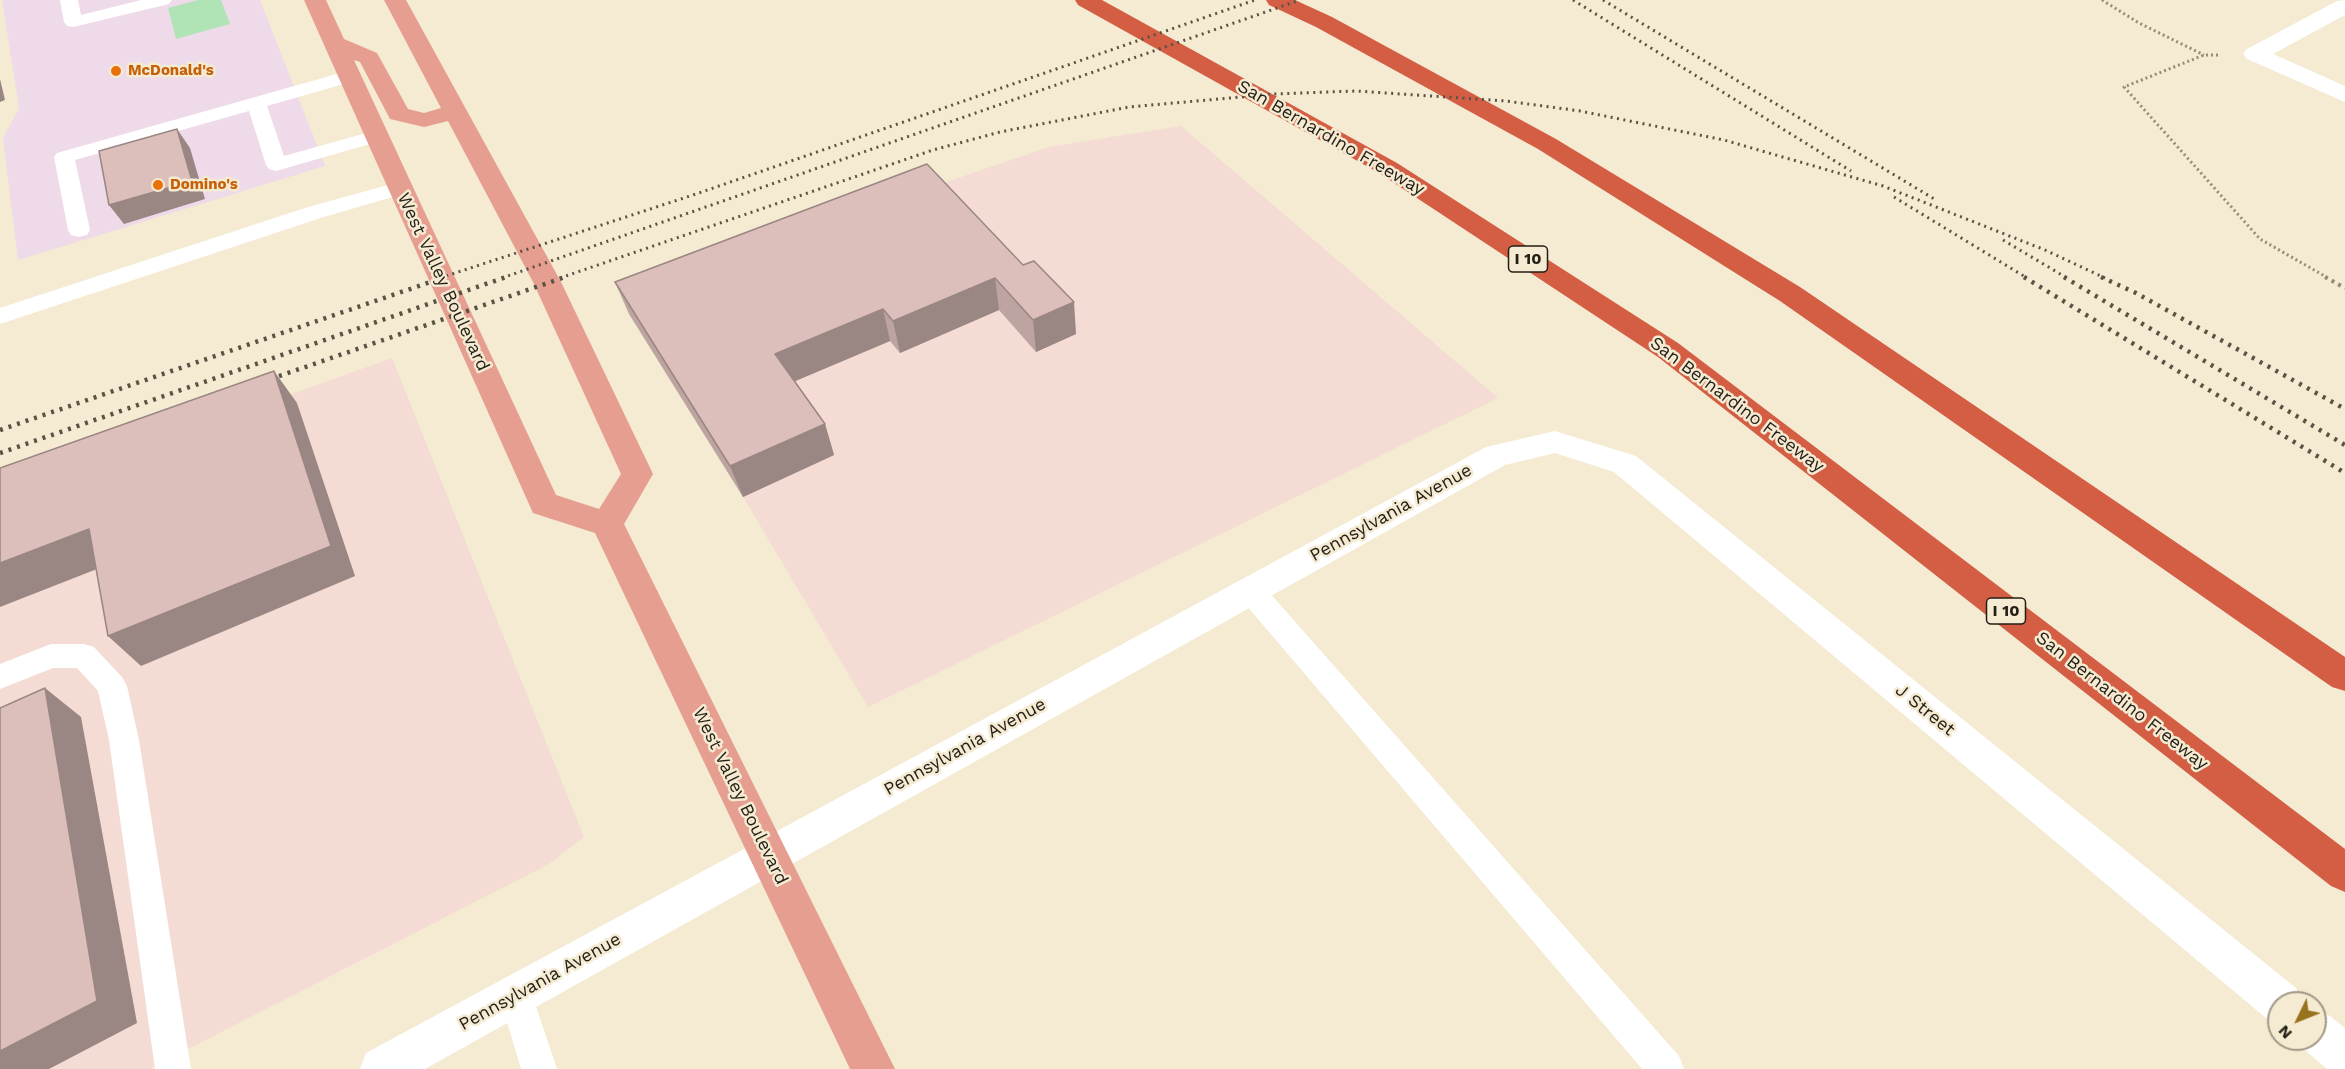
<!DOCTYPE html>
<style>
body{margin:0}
#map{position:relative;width:2345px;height:1069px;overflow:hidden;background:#f5ead2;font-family:"Work Sans",sans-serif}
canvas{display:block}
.north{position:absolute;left:2267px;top:991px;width:60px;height:60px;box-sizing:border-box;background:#f5ead2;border:2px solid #a19987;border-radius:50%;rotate:227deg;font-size:16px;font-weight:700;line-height:24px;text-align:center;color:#231f16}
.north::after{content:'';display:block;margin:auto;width:21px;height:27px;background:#97731d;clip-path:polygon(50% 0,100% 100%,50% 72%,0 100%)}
</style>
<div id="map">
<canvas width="2345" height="1069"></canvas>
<div class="north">N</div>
</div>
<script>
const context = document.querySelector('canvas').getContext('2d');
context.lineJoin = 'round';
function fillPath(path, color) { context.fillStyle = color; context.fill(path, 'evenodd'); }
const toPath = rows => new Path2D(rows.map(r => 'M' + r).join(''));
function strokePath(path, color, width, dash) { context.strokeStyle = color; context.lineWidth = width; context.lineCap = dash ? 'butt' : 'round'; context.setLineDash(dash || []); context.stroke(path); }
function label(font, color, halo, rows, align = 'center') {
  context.font = font + ' "Work Sans",sans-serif'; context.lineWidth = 5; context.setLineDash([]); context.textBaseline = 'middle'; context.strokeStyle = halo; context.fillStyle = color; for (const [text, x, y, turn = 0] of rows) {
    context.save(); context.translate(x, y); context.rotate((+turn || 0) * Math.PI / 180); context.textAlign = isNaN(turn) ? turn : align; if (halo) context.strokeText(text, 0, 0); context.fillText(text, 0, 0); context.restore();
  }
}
const commercial = toPath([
 [2,0,260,0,325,166,18,260,3,138,19,108]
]);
const industrial = toPath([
 [1181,126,1498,398,868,707,622,293,1049,147],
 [392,358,584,837,549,864,149,1069,0,1069,0,499]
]);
const green = toPath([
 [198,0,221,0,230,24,176,39,168,8]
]);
const pathFar1 = toPath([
 [2102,0,2139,23,2204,55],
 [2218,55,2204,55,2124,87,2260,239,2328,278]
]);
const path = toPath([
 [2325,277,2345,288]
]);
const service = toPath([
 [60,0,78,0,81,15,141,0,172,0,169,4,73,27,67,26,64,22,60,0],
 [351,70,358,72,361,76,358,80,267,106,284,156,377,130,384,132,387,136,384,140,276,171,269,169,266,165,249,111,75,160,90,230,87,235,79,237,71,235,68,230,54,157,57,153,351,70],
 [399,182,406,183,410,188,406,193,324,217,0,324,0,308,308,207,399,182],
 [1250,579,1260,582,1679,1056,1684,1069,1642,1069,1240,598,1236,590,1240,582,1250,579],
 [51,644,84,644,94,647,122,677,127,686,139,740,191,1069,155,1069,109,740,98,691,77,668,53,668,0,689,0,664,51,644],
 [516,978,528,983,557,1069,521,1069,499,995,504,983,516,978]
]);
const minor = toPath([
 [2345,0,2345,15,2273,54,2345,86,2345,102,2247,59,2243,54,2247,49,2337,1,2345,0],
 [1555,431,1636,456,2296,988,2302,1003,2279,1003,2279,1024,2266,1018,1614,472,1555,453,1505,465,783,869,769,875,755,869,749,856,755,843,1486,447,1555,431],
 [2315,1009,2330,1016,2345,1028,2345,1069,2327,1069,2300,1046,2297,1039,2315,1039,2315,1009]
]);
const tertiary = toPath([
 [769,837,783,843,789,856,783,869,425,1069,360,1069,366,1053,755,843,769,837]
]);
const primary = toPath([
 [304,0,326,0,344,39,377,53,408,109,424,113,441,108,384,0,406,0,561,282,653,474,624,524,895,1069,850,1069,595,533,533,513,304,0],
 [354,60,360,62,390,119,424,127,448,121,533,282,621,474,599,509,556,495,354,60]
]);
const motorway = toPath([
 [1075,0,1102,0,1397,163,1678,343,2345,849,2345,892,2331,886,1658,357,1379,173,1078,5,1075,0],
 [1266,0,1295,0,1332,17,1556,139,1800,287,2345,657,2345,691,2332,687,1780,301,1538,149,1316,27,1269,5,1266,0]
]);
const railFar1 = toPath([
 [1573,0,1851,171],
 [1603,0,1936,200],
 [1894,197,2027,278],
 [2003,240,2067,278],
 [440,278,696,194,1255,0],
 [502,278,1300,0],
 [560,278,933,150,1000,132,1129,107,1275,94,1356,91,1506,101,1580,111,1724,140,1883,186,2045,250,2105,278]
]);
const rail = toPath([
 [2024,277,2345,473],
 [2064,277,2345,445],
 [2101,277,2136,293,2345,409],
 [262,382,565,277],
 [0,430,445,277],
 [0,453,506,277]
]);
const wall = toPath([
 [927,164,1076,334,1036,352,999,310,900,353,890,341,795,381,825,424,834,455,743,497,629,314,615,282]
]);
const shadedWall = toPath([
 [0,79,5,100,0,102],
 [177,129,190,148,205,199,124,224,109,205],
 [995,278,999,310,900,353,893,321],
 [1074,302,1076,334,1036,352,1033,320],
 [883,309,890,341,786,385,775,354],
 [274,371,297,403,355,576,141,666,108,636],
 [825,424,834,455,743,497,730,466],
 [89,529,120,560,0,607,0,563],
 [45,688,81,717,137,1023,49,1069,0,1069,0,1051]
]);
const building = toPath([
 [177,129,192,181,109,205,99,151,177,129],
 [927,164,1023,265,1034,261,1074,302,1033,320,995,278,893,321,883,309,775,354,825,424,730,466,615,282,927,164],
 [274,371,331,546,108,636,89,529,0,563,0,468,274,371],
 [45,688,97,1001,0,1051,0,708,45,688]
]);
const markers = [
 [116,71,6,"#e8710a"],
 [158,185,6,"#e8710a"]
];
const farFoodnames = [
 ["McDonald's",128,71],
 ["Domino's",170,185]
];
const shields = [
 [1528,259,39],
 [2006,611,39]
];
const shieldNames = [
 ["I 10",1528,259],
 ["I 10",2006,611]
];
const streetNames = [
 ["San Bernardino Freeway",1331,138,30],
 ["West Valley Boulevard",443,282,65],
 ["San Bernardino Freeway",1737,405,37],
 ["Pennsylvania Avenue",1391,513,-29],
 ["San Bernardino Freeway",2122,701,38],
 ["J Street",1925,710,39],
 ["Pennsylvania Avenue",965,747,-29],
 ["West Valley Boulevard",740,796,64],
 ["Pennsylvania Avenue",540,982,-29]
];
fillPath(commercial, '#efdae9');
fillPath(industrial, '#f4dbd3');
fillPath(green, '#b0e4b7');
strokePath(pathFar1, '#948c7b', 3, [2, 3]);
strokePath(path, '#948c7b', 4, [3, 4.5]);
fillPath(service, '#fff');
fillPath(minor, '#fff');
fillPath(tertiary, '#fff');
fillPath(primary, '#e59e8f');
fillPath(motorway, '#d35e44');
strokePath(railFar1, '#595346', 3, [2, 4.5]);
strokePath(rail, '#595346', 4.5, [3, 6]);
fillPath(wall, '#bda4a0');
fillPath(shadedWall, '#9a8682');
fillPath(building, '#dcbfba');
strokePath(building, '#9a8682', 1.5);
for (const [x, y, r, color] of markers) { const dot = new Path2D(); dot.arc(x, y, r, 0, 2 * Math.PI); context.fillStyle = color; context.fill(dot); strokePath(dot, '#f5ead2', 2); }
label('bold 15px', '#c56008', '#f5ead2', farFoodnames, 'left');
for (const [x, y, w] of shields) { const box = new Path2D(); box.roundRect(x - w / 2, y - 13, w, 26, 4.5); context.fillStyle = '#f5ead2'; context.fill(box); strokePath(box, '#231f16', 1.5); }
label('bold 16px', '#231f16', null, shieldNames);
label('18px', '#231f16', '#f5ead2', streetNames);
</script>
